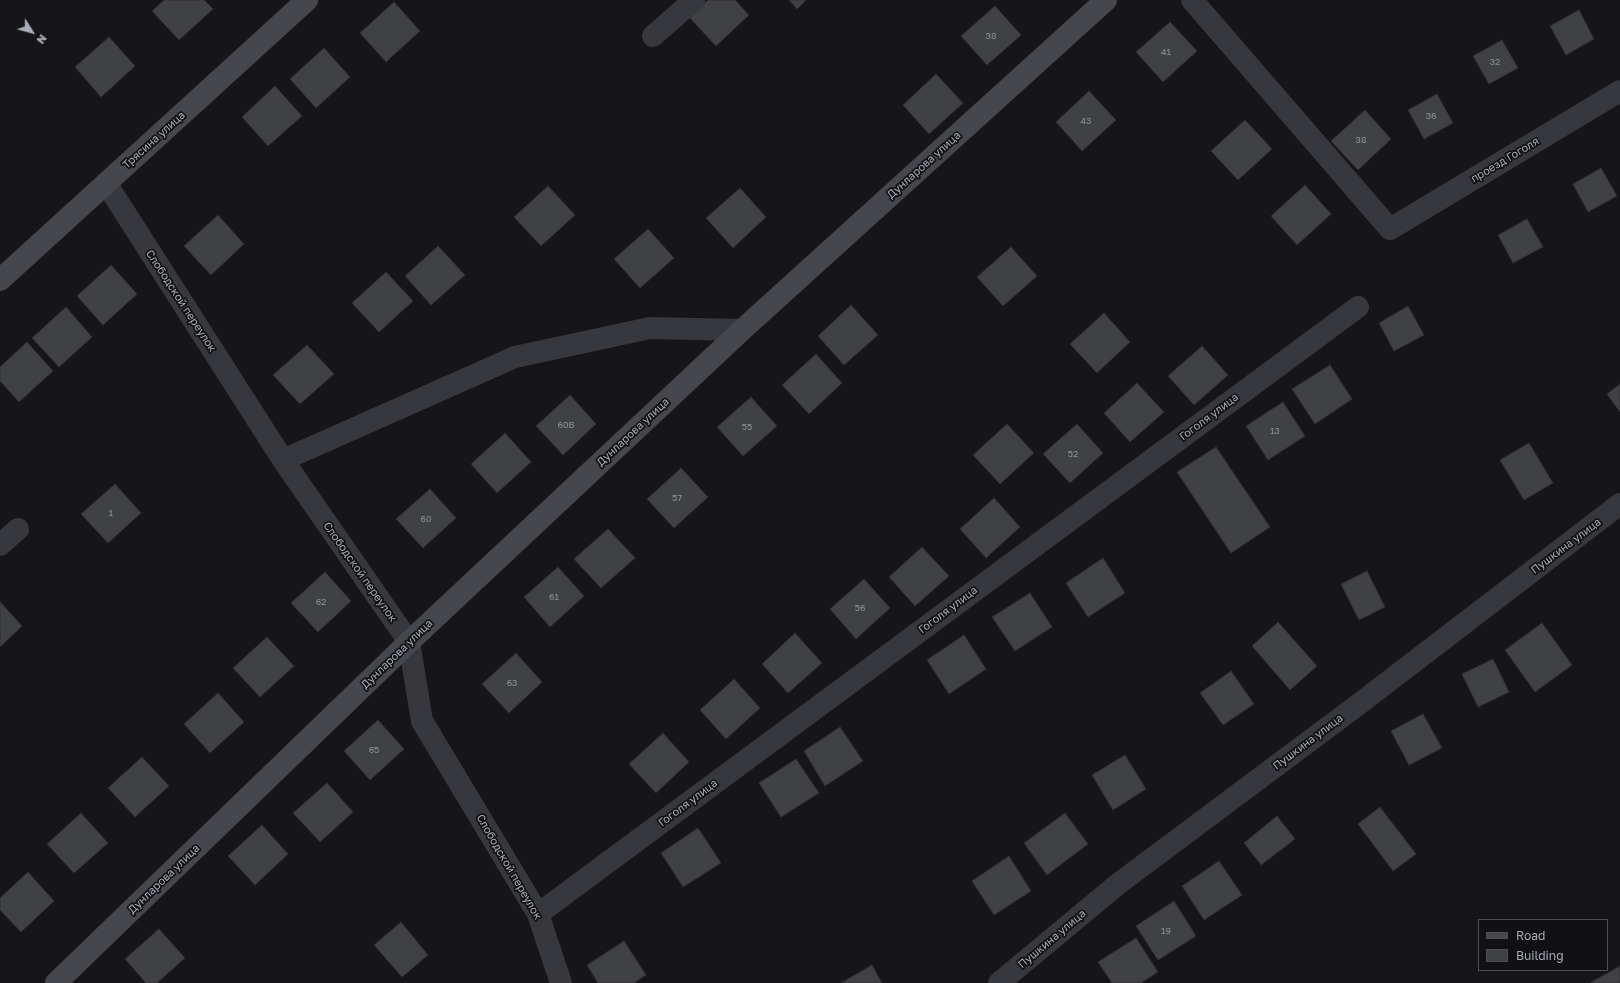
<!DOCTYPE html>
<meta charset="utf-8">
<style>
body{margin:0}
#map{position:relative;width:1620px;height:983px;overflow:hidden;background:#161618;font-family:"Golos Text",sans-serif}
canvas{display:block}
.legend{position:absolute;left:1478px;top:919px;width:130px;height:52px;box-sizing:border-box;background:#111113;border:1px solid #4d4f55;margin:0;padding:5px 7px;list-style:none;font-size:12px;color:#a8adb8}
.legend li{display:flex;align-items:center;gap:8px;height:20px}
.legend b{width:20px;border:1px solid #4d4f55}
.north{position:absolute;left:12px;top:12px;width:40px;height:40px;-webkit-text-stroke:3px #111113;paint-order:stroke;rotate:127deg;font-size:11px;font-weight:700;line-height:16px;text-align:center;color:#a8adb8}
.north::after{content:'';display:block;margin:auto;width:14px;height:18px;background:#a8adb8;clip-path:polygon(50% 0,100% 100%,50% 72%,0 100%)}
</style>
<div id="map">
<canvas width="1620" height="983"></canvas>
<ul class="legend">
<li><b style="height:5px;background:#45474d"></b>Road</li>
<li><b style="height:11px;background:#404145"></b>Building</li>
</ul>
<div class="north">N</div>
</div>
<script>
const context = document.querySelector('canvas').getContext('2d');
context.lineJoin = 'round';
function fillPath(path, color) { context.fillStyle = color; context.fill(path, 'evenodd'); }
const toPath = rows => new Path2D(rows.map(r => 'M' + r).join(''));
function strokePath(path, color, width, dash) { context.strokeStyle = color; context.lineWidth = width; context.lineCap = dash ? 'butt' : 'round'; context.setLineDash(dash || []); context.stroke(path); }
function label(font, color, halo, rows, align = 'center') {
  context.font = font + ' "Golos Text",sans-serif'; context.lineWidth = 3.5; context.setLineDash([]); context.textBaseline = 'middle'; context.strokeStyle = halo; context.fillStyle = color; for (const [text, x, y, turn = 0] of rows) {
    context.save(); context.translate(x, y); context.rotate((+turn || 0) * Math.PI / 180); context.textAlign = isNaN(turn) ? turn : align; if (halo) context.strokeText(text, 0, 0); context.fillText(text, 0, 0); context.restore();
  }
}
const building = toPath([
 [164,0,204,0,213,9,179,40,152,11,164,0],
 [708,0,735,0,749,15,716,46,689,17,708,0],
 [789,0,806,0,797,9,789,0],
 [394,2,420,31,386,62,360,33,394,2],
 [995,6,1021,35,987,65,961,36,995,6],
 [1579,10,1594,39,1566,55,1550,26,1579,10],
 [1170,22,1197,51,1163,82,1136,52,1170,22],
 [109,37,135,66,101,97,75,67,109,37],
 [1502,40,1518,68,1489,84,1473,56,1502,40],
 [324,48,350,77,316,108,290,79,324,48],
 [936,74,963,103,929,134,903,105,936,74],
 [275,86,302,116,268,146,242,117,275,86],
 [1089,91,1116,120,1082,151,1056,122,1089,91],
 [1437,94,1453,123,1424,139,1408,110,1437,94],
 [1365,110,1391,139,1358,170,1331,141,1365,110],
 [1245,120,1272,149,1238,180,1211,151,1245,120],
 [1601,168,1617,196,1588,212,1573,184,1601,168],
 [1305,185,1331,214,1297,245,1271,216,1305,185],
 [548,186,575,215,541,246,514,217,548,186],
 [740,188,766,217,733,248,706,218,740,188],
 [218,215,244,244,211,275,184,246,218,215],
 [1527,219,1543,247,1513,263,1498,235,1527,219],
 [648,229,674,258,640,288,614,259,648,229],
 [438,246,465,275,431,305,405,276,438,246],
 [1011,247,1037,276,1003,306,977,277,1011,247],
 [111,265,137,294,103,325,77,296,111,265],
 [386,272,413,301,379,332,352,303,386,272],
 [851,305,878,335,844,365,818,336,851,305],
 [1408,306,1424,335,1394,351,1379,323,1408,306],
 [66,307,92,337,59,367,32,338,66,307],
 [1104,313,1130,342,1097,373,1070,344,1104,313],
 [27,342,53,371,19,402,0,381,0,367,27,342],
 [307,345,334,374,300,404,273,375,307,345],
 [1202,346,1228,375,1194,405,1168,376,1202,346],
 [816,354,842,383,809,414,782,385,816,354],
 [1330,365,1352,399,1315,424,1292,389,1330,365],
 [1137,383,1164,412,1130,442,1104,413,1137,383],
 [1620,384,1620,412,1607,394,1620,384],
 [570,395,596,424,563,455,536,426,570,395],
 [751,397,777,426,743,456,717,427,751,397],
 [1283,402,1305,436,1268,460,1246,426,1283,402],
 [1007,424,1034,453,1000,484,973,455,1007,424],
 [1077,424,1103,453,1070,483,1043,454,1077,424],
 [505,433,531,462,497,493,471,464,505,433],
 [1529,443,1553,483,1524,500,1500,460,1529,443],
 [1216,447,1270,527,1231,553,1177,472,1216,447],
 [681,468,708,497,674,528,647,499,681,468],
 [115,484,141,513,108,543,81,514,115,484],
 [430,489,456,518,423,548,396,519,430,489],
 [994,498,1020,527,986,558,960,529,994,498],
 [608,529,635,558,601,588,574,559,608,529],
 [922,547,949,576,915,606,889,577,922,547],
 [1103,558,1125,593,1088,617,1066,583,1103,558],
 [558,567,584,596,550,627,524,597,558,567],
 [1367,571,1385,607,1359,620,1341,584,1367,571],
 [325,572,351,601,318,632,291,603,325,572],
 [864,579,890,608,856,639,830,609,864,579],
 [1030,593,1052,627,1015,651,992,617,1030,593],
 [0,602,22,626,0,647,0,602],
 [1278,622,1317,666,1290,690,1252,646,1278,622],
 [1542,623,1572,665,1535,692,1505,650,1542,623],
 [795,633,822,663,788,693,762,664,795,633],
 [964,635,986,669,949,694,927,660,964,635],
 [267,637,294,666,260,697,233,668,267,637],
 [516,653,542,682,509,713,482,684,516,653],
 [1493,659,1509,692,1478,707,1462,674,1493,659],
 [1231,671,1254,704,1223,725,1200,693,1231,671],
 [734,679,760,708,726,739,700,710,734,679],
 [218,693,244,722,210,753,184,724,218,693],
 [1423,714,1442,748,1409,765,1391,731,1423,714],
 [378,720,404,749,370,780,344,751,378,720],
 [840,727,863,761,825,786,804,751,840,727],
 [663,733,689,762,656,793,629,764,663,733],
 [1125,755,1146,789,1113,810,1092,775,1125,755],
 [142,757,169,786,135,817,108,788,142,757],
 [796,759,819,793,781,817,759,783,796,759],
 [327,783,353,812,320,842,293,813,327,783],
 [1380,807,1416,854,1393,871,1358,824,1380,807],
 [81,813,108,843,74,873,47,844,81,813],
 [1065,813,1088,844,1047,875,1024,843,1065,813],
 [1277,816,1295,839,1261,865,1244,843,1277,816],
 [262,825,288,854,255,885,228,856,262,825],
 [698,828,721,863,683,887,661,853,698,828],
 [1009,856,1031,891,994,915,972,881,1009,856],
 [1219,861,1242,895,1204,920,1182,886,1219,861],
 [28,872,54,901,21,932,0,910,0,898,28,872],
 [1174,901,1196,936,1158,960,1136,926,1174,901],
 [401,922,428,955,402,977,374,945,401,922],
 [159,929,185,958,157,983,146,983,125,959,159,929],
 [1136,938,1158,972,1141,983,1112,983,1098,962,1136,938],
 [624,941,646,975,634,983,598,983,587,965,624,941],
 [872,965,882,983,841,983,872,965],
 [1620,966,1620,983,1590,983,1620,966]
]);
const street = toPath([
 [1192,0,1390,229,1620,91],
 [653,36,694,0],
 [106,183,283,460,409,642,422,721,538,914,561,983],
 [283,460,515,357,650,328,742,330],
 [0,545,18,529],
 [538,914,1358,307],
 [999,983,1118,884,1359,704,1620,504]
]);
const secondary = toPath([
 [0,280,307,0],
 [56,983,409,642,742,330,1106,0]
]);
const numberNames = [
 ["38",991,36],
 ["41",1166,52],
 ["32",1495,62],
 ["36",1431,116],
 ["43",1086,121],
 ["38",1361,140],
 ["60В",566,425],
 ["55",747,427],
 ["13",1275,431],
 ["52",1073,454],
 ["57",677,498],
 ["1",111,513],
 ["60",426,519],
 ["61",554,597],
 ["62",321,602],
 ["56",860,608],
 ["63",512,683],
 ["65",374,750],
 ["19",1166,931]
];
const streetNames = [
 ["Трясина улица",154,140,-42],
 ["проезд Гоголя",1505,160,-31],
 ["Дунларова улица",924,165,-42],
 ["Слободской переулок",181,301,57],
 ["Гоголя улица",1209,417,-37],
 ["Дунларова улица",633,432,-43],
 ["Пушкина улица",1566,546,-37],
 ["Слободской переулок",360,572,55],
 ["Гоголя улица",948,610,-37],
 ["Дунларова улица",397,654,-44],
 ["Пушкина улица",1308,742,-37],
 ["Гоголя улица",688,803,-37],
 ["Слободской переулок",509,867,60],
 ["Дунларова улица",164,879,-44],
 ["Пушкина улица",1052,939,-40]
];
fillPath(building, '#404145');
strokePath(building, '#303034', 1);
strokePath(street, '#37383d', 22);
strokePath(secondary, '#45474d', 22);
label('9px', '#8e929b', null, numberNames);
label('11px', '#a8adb8', '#111113', streetNames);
</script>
